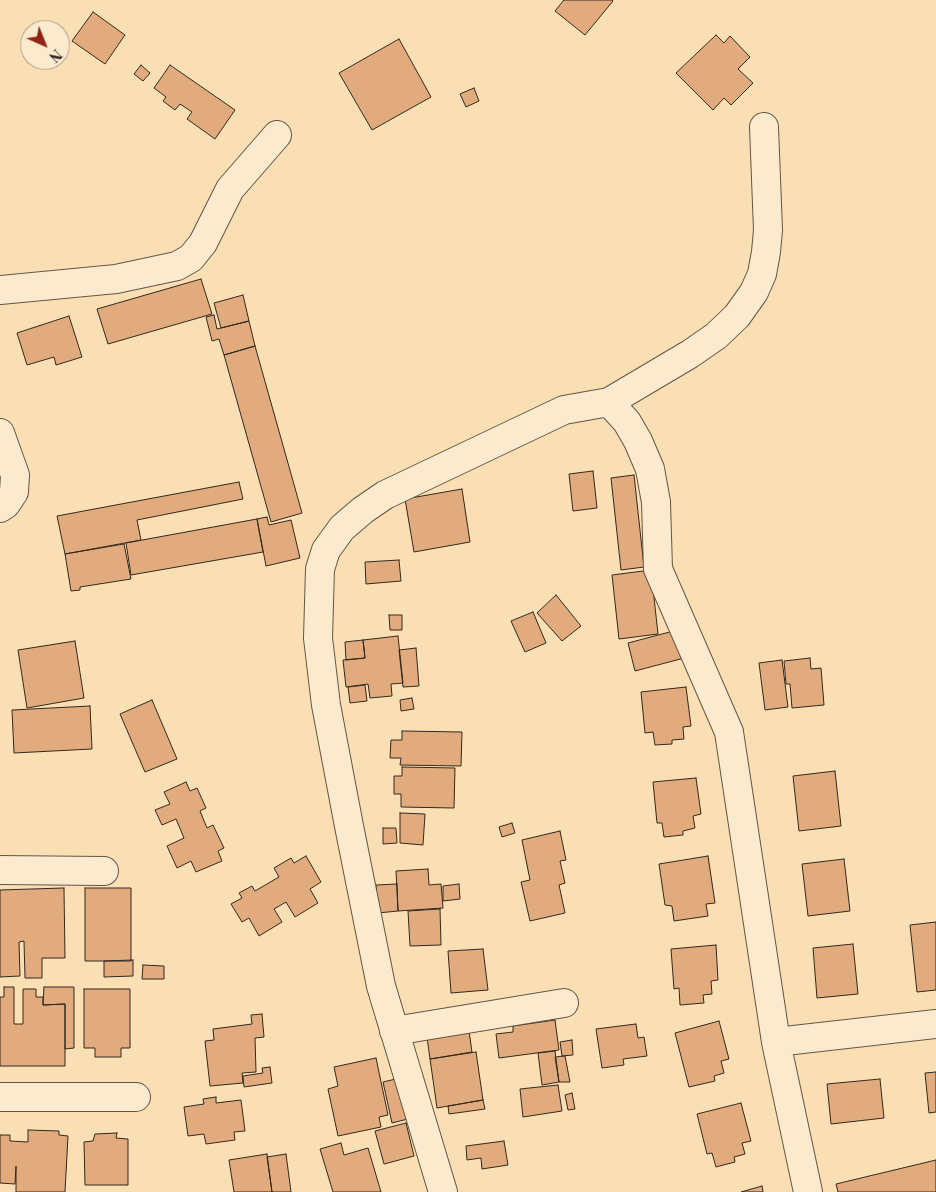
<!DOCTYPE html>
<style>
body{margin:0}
#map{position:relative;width:936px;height:1192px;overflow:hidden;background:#fbdfb4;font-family:"Libre Bodoni",serif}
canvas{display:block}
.north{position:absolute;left:20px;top:20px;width:50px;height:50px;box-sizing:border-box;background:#fceace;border:1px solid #ab9c88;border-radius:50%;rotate:136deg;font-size:14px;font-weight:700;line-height:20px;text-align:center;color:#32281e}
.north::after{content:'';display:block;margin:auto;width:18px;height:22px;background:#8f2418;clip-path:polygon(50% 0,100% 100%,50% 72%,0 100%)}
</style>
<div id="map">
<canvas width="936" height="1192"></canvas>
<div class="north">N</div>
</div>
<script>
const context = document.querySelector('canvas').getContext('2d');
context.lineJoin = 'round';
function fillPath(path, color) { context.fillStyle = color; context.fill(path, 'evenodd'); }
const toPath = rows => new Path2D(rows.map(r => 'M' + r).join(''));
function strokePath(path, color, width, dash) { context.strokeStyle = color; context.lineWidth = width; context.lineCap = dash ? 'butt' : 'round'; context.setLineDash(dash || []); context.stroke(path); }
const building = toPath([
 [564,0,612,0,613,1,585,35,555,11,564,0],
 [93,12,125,35,105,64,72,41,93,12],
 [716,35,724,43,730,36,750,57,738,69,753,83,731,105,724,98,713,110,676,73,716,35],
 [399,39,431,97,372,130,339,73,399,39],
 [141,65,150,73,143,81,134,74,141,65],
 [170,65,235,110,215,139,187,119,192,112,180,104,175,110,163,101,166,97,154,88,170,65],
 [474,88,479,101,466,107,460,94,474,88],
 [201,279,212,314,108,344,97,309,201,279],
 [243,295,249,321,221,328,214,303,243,295],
 [214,315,217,329,249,321,255,346,224,355,219,339,212,341,206,317,214,315],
 [69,316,82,357,56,365,54,357,27,365,17,333,69,316],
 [255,346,302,513,271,522,224,355,255,346],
 [593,471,597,508,573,511,569,474,593,471],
 [634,475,644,567,621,570,611,478,634,475],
 [239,482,243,499,137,520,141,540,65,554,57,516,239,482],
 [462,489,470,542,414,552,405,499,462,489],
 [267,517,269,525,291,520,300,558,266,566,257,519,267,517],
 [257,519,263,552,131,575,126,543,257,519],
 [124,544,131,579,80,587,80,590,71,591,65,554,124,544],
 [399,560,401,581,366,584,365,562,399,560],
 [651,570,658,634,619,639,612,575,651,570],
 [556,595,581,626,562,641,537,613,556,595],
 [533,612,546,643,525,652,511,621,533,612],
 [389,615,402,615,402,630,390,630,389,615],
 [681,629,688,657,635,671,628,643,681,629],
 [398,636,403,683,391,684,392,696,370,698,368,684,346,687,343,660,365,658,363,640,398,636],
 [363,640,365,658,346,660,345,642,363,640],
 [75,641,84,698,27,708,18,650,75,641],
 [416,648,419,686,403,687,399,650,416,648],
 [810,658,811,669,821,668,824,705,792,708,790,684,786,684,784,661,810,658],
 [782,660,788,707,765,710,759,663,782,660],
 [365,685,367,701,350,703,348,687,365,685],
 [686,687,691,726,683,727,684,739,672,740,672,744,655,745,653,732,645,733,641,692,686,687],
 [412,698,414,709,401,711,400,700,412,698],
 [152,700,177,759,145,772,120,714,152,700],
 [90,706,92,749,14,753,12,710,90,706],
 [402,731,462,732,461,766,400,765,401,758,390,758,391,740,402,740,402,731],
 [402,767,455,768,454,808,401,807,401,794,394,794,394,776,402,776,402,767],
 [835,771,841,826,799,831,793,776,835,771],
 [696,778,701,814,693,816,695,828,683,831,683,835,664,837,662,823,657,823,653,782,696,778],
 [186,782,190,791,197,788,206,808,200,811,207,828,213,825,224,848,218,851,222,861,196,872,191,861,177,868,167,846,184,838,176,819,162,825,155,810,170,804,164,792,186,782],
 [400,813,425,814,423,845,400,843,400,813],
 [512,823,515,833,502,837,499,827,512,823],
 [383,828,396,828,397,843,383,844,383,828],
 [560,831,566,860,560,861,565,883,559,885,565,913,530,921,521,882,530,880,522,840,560,831],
 [306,856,321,882,310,889,318,903,295,917,286,902,274,909,282,922,259,936,249,918,242,922,231,904,242,898,239,893,252,886,255,891,279,877,274,868,291,858,294,863,306,856],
 [708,856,715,903,706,904,708,916,674,921,672,906,665,905,659,864,708,856],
 [844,859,850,911,808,916,802,864,844,859],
 [428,869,429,885,441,884,443,908,398,911,396,871,428,869],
 [397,884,398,911,378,913,376,885,397,884],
 [459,884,460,899,443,901,443,886,459,884],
 [64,888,65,958,42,958,42,978,25,978,24,941,19,942,20,976,0,977,0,890,64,888],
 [85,888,131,888,131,961,85,961,85,888],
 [440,909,441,945,410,946,408,911,440,909],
 [936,922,936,990,917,992,910,925,936,922],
 [853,944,858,994,817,998,813,948,853,944],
 [716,945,718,980,711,981,712,994,703,995,704,1003,680,1005,679,988,674,989,671,949,716,945],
 [483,949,488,990,451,993,448,951,483,949],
 [133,960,133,976,104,977,104,961,133,960],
 [143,965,164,966,164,979,142,979,143,965],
 [4,987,14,987,14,1024,23,1024,23,989,36,989,36,997,43,997,43,1005,65,1004,65,1066,0,1066,0,997,4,997,4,987],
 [44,987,74,987,74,1048,65,1049,65,1004,43,1005,44,987],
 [84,989,130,989,130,1048,121,1048,121,1057,95,1057,95,1048,84,1048,84,989],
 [262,1014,264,1037,255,1038,256,1072,242,1073,243,1083,210,1086,205,1041,214,1040,213,1029,252,1024,251,1015,262,1014],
 [555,1020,559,1050,499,1058,496,1034,513,1032,513,1026,555,1020],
 [719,1021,729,1059,721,1061,724,1073,714,1076,715,1081,689,1087,675,1033,719,1021],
 [636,1024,638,1038,644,1037,647,1056,623,1059,624,1065,602,1068,596,1029,636,1024],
 [469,1031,472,1052,430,1059,427,1037,469,1031],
 [572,1040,573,1055,562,1056,560,1042,572,1040],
 [555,1051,559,1082,542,1085,538,1053,555,1051],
 [476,1052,483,1100,437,1108,430,1059,476,1052],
 [565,1056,570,1082,559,1082,555,1057,565,1056],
 [376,1058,388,1115,379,1117,381,1127,338,1136,328,1089,338,1086,334,1067,376,1058],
 [270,1067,272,1083,244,1087,243,1076,263,1073,262,1068,270,1067],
 [936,1072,936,1112,929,1113,925,1073,936,1072],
 [400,1078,408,1119,392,1123,383,1082,400,1078],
 [880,1079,884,1118,831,1124,827,1084,880,1079],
 [558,1085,562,1111,523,1117,520,1089,558,1085],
 [572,1093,575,1109,568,1110,565,1095,572,1093],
 [216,1097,216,1103,241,1100,245,1131,234,1132,235,1140,206,1144,204,1134,188,1136,184,1107,204,1104,203,1099,216,1097],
 [483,1100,485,1109,449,1114,448,1106,483,1100],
 [741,1103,751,1141,742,1143,745,1154,734,1157,735,1162,716,1167,712,1153,707,1154,697,1114,741,1103],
 [406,1123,414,1156,384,1164,375,1131,406,1123],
 [28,1130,59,1131,59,1135,68,1136,65,1192,16,1192,16,1166,15,1184,0,1183,0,1135,10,1135,10,1141,28,1142,28,1130],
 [117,1133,116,1138,128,1139,128,1185,85,1185,84,1142,93,1141,95,1134,117,1133],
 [504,1141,508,1165,482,1169,481,1158,467,1160,466,1146,504,1141],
 [341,1143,344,1155,368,1148,381,1192,333,1192,320,1149,341,1143],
 [267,1154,272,1192,234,1192,229,1160,267,1154],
 [286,1154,291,1192,272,1192,267,1157,286,1154],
 [936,1160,936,1192,838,1192,836,1184,936,1160],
 [762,1186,763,1192,741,1192,762,1186]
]);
const minor = toPath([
 [0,290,116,279,177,266,191,258,203,243,230,189,277,135],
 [609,402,627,422,638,441,650,469,656,502,658,569,729,732,776,1042,808,1192],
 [0,433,15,475,14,492,6,504,0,508],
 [0,870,104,871],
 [394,1031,564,1003],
 [776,1042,936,1024],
 [0,1097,136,1097],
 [443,1192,381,986,349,826,326,705,318,638,320,569,326,550,342,528,363,510,385,495,564,410,609,402,690,354,716,336,737,316,754,292,762,274,766,252,768,230,764,127]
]);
fillPath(building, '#e2ab7d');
strokePath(building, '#32281e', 1);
strokePath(minor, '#645644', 30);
strokePath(minor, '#fceace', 28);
</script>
